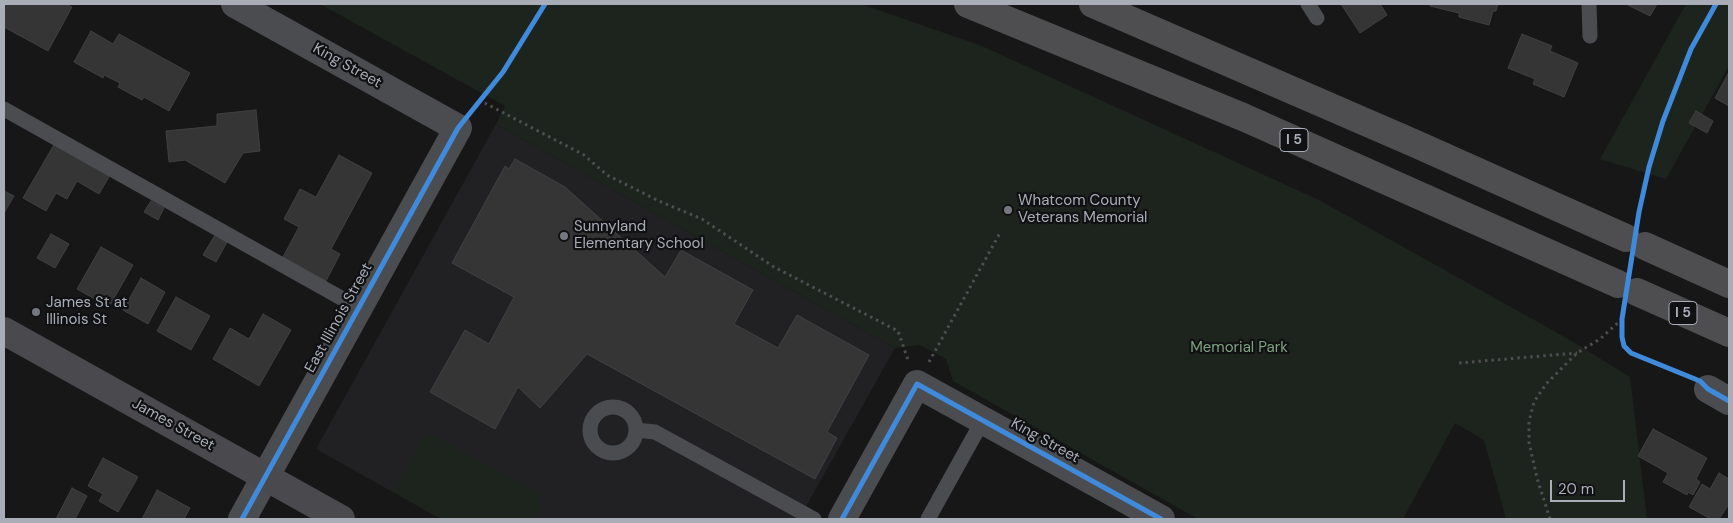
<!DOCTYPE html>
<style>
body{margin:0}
#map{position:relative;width:1733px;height:523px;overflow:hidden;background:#171717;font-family:"DM Sans",sans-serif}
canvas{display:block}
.frame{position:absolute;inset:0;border:5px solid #a8adb8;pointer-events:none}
.scale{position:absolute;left:1550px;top:480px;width:75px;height:22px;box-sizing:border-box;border:2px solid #a8adb8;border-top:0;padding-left:6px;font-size:15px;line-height:18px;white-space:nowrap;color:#a8adb8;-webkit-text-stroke:4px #111113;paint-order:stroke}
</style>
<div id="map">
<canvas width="1733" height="523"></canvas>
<div class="frame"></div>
<div class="scale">20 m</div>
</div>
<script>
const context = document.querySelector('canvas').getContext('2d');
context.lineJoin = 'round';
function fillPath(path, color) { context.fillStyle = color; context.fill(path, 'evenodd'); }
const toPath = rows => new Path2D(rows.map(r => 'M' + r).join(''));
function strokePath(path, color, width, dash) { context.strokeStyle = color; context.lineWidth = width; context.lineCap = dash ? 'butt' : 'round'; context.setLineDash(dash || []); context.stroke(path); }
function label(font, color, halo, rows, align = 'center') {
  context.font = font + ' "DM Sans",sans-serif'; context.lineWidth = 4.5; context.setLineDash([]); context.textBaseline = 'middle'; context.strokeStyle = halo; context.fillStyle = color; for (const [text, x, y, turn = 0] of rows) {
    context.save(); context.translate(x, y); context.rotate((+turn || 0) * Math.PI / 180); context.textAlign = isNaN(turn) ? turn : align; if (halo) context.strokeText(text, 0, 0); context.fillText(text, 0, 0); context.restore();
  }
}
const built = toPath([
 [496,124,895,348,799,519,441,519,316,449]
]);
const green = toPath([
 [320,4,861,4,982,46,1319,200,1570,340,1630,377,1647,519,1506,519,1484,440,1455,423,1403,519,1198,519,953,381,946,359,920,345,895,348,496,124,505,106],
 [1686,4,1729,4,1729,66,1666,179,1600,159],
 [431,434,537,492,541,507,534,519,441,519,393,492,424,436]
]);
const building = toPath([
 [4,4,65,4,72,7,48,51,4,27,4,4],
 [1341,4,1380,4,1387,15,1360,33,1341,4],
 [1430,4,1498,4,1496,11,1493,11,1489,25,1459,17,1459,13,1430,6,1430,4],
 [1626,4,1657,4,1650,16,1626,4],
 [91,31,113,44,119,34,190,73,169,111,144,97,142,100,118,87,120,83,104,75,103,78,74,62,91,31],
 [1522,34,1552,46,1550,51,1578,63,1564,97,1533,84,1535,79,1508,68,1522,34],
 [1729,72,1729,106,1715,98,1729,72],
 [256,110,260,151,243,153,225,183,185,160,169,162,166,131,217,126,217,114,256,110],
 [1696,111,1713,121,1707,133,1689,123,1696,111],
 [55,143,110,175,99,194,77,181,67,199,56,193,46,211,23,198,55,143],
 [339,155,372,173,331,249,340,254,326,281,283,257,299,227,284,219,300,189,316,197,339,155],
 [515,159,565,187,665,277,681,250,753,290,734,324,778,348,797,315,869,355,827,432,837,438,815,479,587,354,540,408,518,387,495,429,430,392,465,330,489,344,514,297,452,263,505,166,509,169,515,159],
 [4,191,14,196,4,213,4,191],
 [151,201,164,208,158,220,144,212,151,201],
 [51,234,69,244,55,268,37,258,51,234],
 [215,235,227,242,216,262,203,255,215,235],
 [101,247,133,265,109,307,77,289,101,247],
 [141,278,165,292,148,324,123,310,141,278],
 [176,297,210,316,191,350,157,331,176,297],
 [263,314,291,330,259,386,213,359,230,328,249,339,263,314],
 [1653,429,1707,458,1696,479,1700,482,1693,495,1688,492,1687,495,1663,482,1668,473,1638,456,1653,429],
 [103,458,138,477,118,512,99,501,103,494,88,486,103,458],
 [1719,473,1729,479,1729,504,1719,519,1711,519,1689,507,1702,484,1710,489,1719,473],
 [72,488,87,496,75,519,56,519,72,488],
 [157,490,190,508,184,519,142,519,157,490]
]);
const path = toPath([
 [479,100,584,155,607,175,659,201,702,219,774,267,898,331,908,360],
 [929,362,1001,231],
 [1459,363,1577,353],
 [1550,519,1537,478,1529,442,1529,421,1534,402,1546,384,1577,353,1600,339,1622,319]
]);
const service = toPath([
 [1308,4,1317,18],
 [1589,4,1590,36],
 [4,109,359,308],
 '590 430a23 23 0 1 1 46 0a23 23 0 1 1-46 0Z',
 [636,430,655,432,814,519],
 [928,519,983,420]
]);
const minor = toPath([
 [235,4,458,128,242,519],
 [1708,389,1729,401],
 [842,519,917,384,1161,519]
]);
const secondary = toPath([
 [4,331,341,519]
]);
const motorway = toPath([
 [968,4,1243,117,1618,284],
 [1093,4,1416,144,1626,238],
 [1645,246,1729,284],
 [1637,292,1729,333]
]);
const cycleway = toPath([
 [1716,4,1691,49,1663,121,1649,167,1639,212,1622,319,1622,337,1624,346,1631,353,1700,381,1708,389,1729,401],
 [242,519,458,128,503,72,545,4],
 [842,519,917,384,1161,519]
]);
const markers = [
 [1008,210,5,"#757880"],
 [564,236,5,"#757880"],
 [36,312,5,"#757880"]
];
const shields = [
 [1294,140,28],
 [1683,313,28]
];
const shieldNames = [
 ["I 5",1294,140],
 ["I 5",1683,313]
];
const streetNames = [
 ["King Street",347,66,29],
 ["East Illinois Street",339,318,-61],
 ["James Street",173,425,29],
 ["King Street",1045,441,29]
];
const poiNames = [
 ["Whatcom County",1018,201],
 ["Veterans Memorial",1018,218],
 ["Sunnyland",574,227],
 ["Elementary School",574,244],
 ["James St at",46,303],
 ["Illinois St",46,320]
];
const parkNames = [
 ["Memorial Park",1239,348]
];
fillPath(built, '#212123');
fillPath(green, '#1d241e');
fillPath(building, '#353536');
strokePath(building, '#3f4043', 1);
strokePath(path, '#4d4e52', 3, [2.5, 4]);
strokePath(service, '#4b4c50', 15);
strokePath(minor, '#4b4c50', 28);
strokePath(secondary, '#4a4a4e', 28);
strokePath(motorway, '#4e4e51', 28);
strokePath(cycleway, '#408adc', 5);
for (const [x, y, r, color] of markers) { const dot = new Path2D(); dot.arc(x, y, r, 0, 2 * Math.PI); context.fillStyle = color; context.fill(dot); strokePath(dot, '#111113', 2); }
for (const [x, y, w] of shields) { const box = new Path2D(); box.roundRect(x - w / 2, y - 11.5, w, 23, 4); context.fillStyle = '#111113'; context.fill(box); strokePath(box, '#a8adb8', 1); }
label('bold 14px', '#a8adb8', null, shieldNames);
label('15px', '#a8adb8', '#111113', streetNames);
label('15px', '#a8adb8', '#111113', poiNames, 'left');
label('15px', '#7fa381', '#111113', parkNames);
</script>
